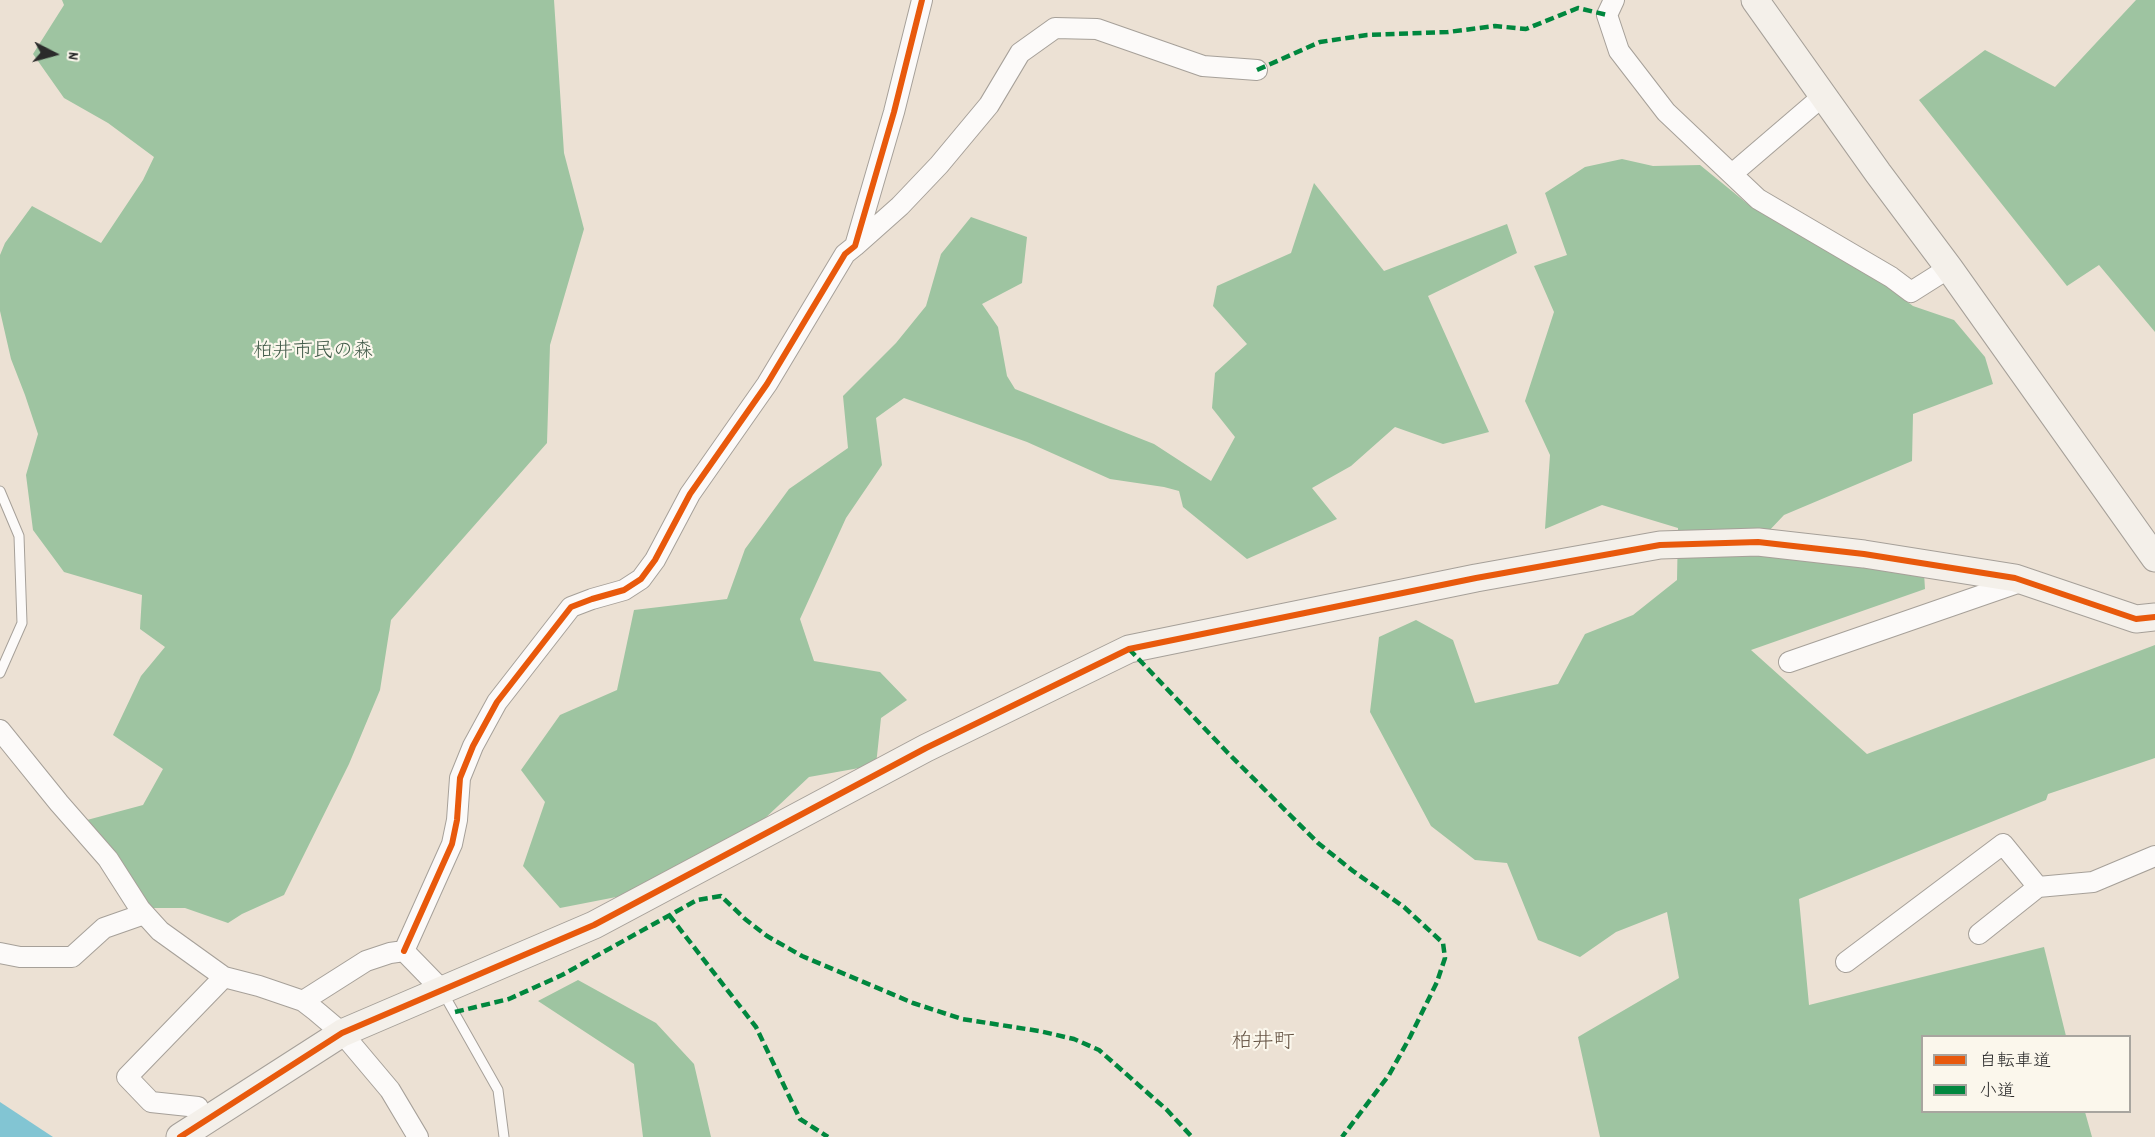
<!DOCTYPE html>
<meta charset="utf-8">
<style>
body{margin:0}
#map{position:relative;width:2155px;height:1137px;overflow:hidden;background:#ece1d4;font-family:Dekko,"Klee One",sans-serif}
canvas{display:block}
.legend{position:absolute;left:1921px;top:1035px;width:210px;height:78px;box-sizing:border-box;background:#fbf7ec;border:2px solid #a8a59f;margin:0;padding:8px 10px;list-style:none;font-size:18px;color:#2b2b2b}
.legend li{display:flex;align-items:center;gap:12px;height:30px}
.legend b{width:30px;border:2px solid #a8a59f}
.north{position:absolute;left:24px;top:24px;width:60px;height:60px;-webkit-text-stroke:4px #fbf7ec;paint-order:stroke;rotate:96deg;font-size:16px;font-weight:700;line-height:24px;text-align:center;color:#2b2b2b}
.north::after{content:'';display:block;margin:auto;width:21px;height:27px;background:#2b2b2b;clip-path:polygon(50% 0,100% 100%,50% 72%,0 100%)}
</style>
<div id="map">
<canvas width="2155" height="1137"></canvas>
<ul class="legend">
<li><b style="height:8px;background:#e8590c"></b>自転車道</li>
<li><b style="height:8px;background:#00873e"></b>小道</li>
</ul>
<div class="north">N</div>
</div>
<script>
const context = document.querySelector('canvas').getContext('2d');
context.lineJoin = 'round';
function fillPath(path, color) { context.fillStyle = color; context.fill(path, 'evenodd'); }
const toPath = rows => new Path2D(rows.map(r => 'M' + r).join(''));
function strokePath(path, color, width, dash) { context.strokeStyle = color; context.lineWidth = width; context.lineCap = dash ? 'butt' : 'round'; context.setLineDash(dash || []); context.stroke(path); }
function label(font, color, halo, rows, align = 'center') {
  context.font = font + ' Dekko,"Klee One",sans-serif'; context.lineWidth = 4.5; context.setLineDash([]); context.textBaseline = 'middle'; context.strokeStyle = halo; context.fillStyle = color; for (const [text, x, y, turn = 0] of rows) {
    context.save(); context.translate(x, y); context.rotate((+turn || 0) * Math.PI / 180); context.textAlign = isNaN(turn) ? turn : align; if (halo) context.strokeText(text, 0, 0); context.fillText(text, 0, 0); context.restore();
  }
}
const forest = toPath([
 [62,0,554,0,564,153,584,229,550,345,547,443,391,620,380,690,349,764,284,895,242,914,228,923,185,908,140,908,120,858,87,820,143,805,163,769,113,735,141,676,165,647,140,629,142,595,64,572,33,530,26,475,38,434,25,395,11,359,0,311,0,255,5,243,32,206,101,243,143,180,154,157,108,123,64,98,33,54,64,5],
 [2136,0,2155,0,2155,332,2099,265,2067,286,1919,100,1985,50,2055,87],
 [1622,159,1653,166,1700,165,1749,205,1875,278,1913,306,1954,320,1985,357,1993,384,1913,414,1912,461,1784,515,1749,552,1924,573,1925,589,1751,650,1867,754,2155,645,2155,758,2048,794,2046,800,1799,899,1809,1005,2044,947,2066,1036,1922,1036,1922,1112,2085,1112,2092,1137,1600,1137,1578,1037,1679,978,1667,912,1616,932,1580,957,1538,940,1507,863,1475,860,1431,826,1370,712,1379,637,1416,620,1453,640,1475,703,1558,684,1585,634,1633,615,1677,580,1678,528,1602,505,1545,529,1550,455,1525,401,1554,312,1534,266,1567,255,1545,193,1585,167],
 [1314,183,1384,271,1507,224,1517,253,1428,296,1489,432,1443,444,1395,427,1351,466,1312,488,1337,519,1247,559,1183,507,1179,491,1164,487,1110,479,1027,442,904,398,876,418,882,465,846,518,800,619,814,661,880,672,907,700,881,718,876,765,809,777,698,881,560,908,523,866,545,802,521,770,560,715,617,690,634,610,727,599,745,549,789,489,848,448,843,396,896,343,926,306,941,254,971,217,1027,237,1022,283,982,304,998,327,1007,376,1015,389,1154,444,1211,481,1235,437,1212,408,1215,373,1247,344,1213,306,1217,286,1291,253],
 [578,980,656,1023,694,1064,711,1137,643,1137,634,1064,538,1001]
]);
const water = toPath([
 [0,1102,53,1137,0,1137]
]);
const lane = toPath([
 [0,491,19,536,22,623,0,673],
 [442,991,498,1090,504,1137]
]);
const street = toPath([
 [1614,0,1607,15,1619,51,1666,112,1758,199,1891,277,1911,292,1949,268],
 [1732,174,1823,96],
 [855,246,900,206,939,165,989,105,1020,53,1055,28,1097,29,1203,66,1257,70],
 [1789,662,2023,581],
 [0,730,59,803,108,859,140,909,160,931,224,977,259,986,303,1001,316,1011,342,1033,390,1090,418,1137],
 [1979,934,2038,887],
 [404,951,452,844,457,820,460,778,473,746,497,702,571,607,592,599,624,590,641,579,655,560,690,494,767,384,845,254,855,246,894,112,922,0],
 [0,953,20,957,72,957,104,928,144,914],
 [1846,962,2003,844,2038,887,2093,882,2155,856],
 [303,1001,366,961,390,953,404,951,441,989],
 [198,1107,151,1102,127,1077,224,977]
]);
const secondary = toPath([
 [1755,0,1878,173,1949,268,2155,558],
 [180,1137,342,1033,594,925,926,748,1129,649,1476,578,1660,545,1758,542,1864,554,2015,578,2136,619,2155,617]
]);
const quiet = toPath([
 [1257,70,1320,42,1367,35,1448,32,1495,26,1526,29,1578,8,1607,15],
 [1129,649,1227,752,1318,843,1353,871,1404,907,1443,943,1445,958,1437,982,1410,1037,1389,1075,1342,1137],
 [669,915,756,1027,800,1119,828,1137],
 [455,1012,509,999,562,975,697,900,721,896,745,919,767,936,802,956,913,1003,962,1019,1039,1031,1074,1039,1099,1050,1167,1110,1192,1137]
]);
const cycleway = toPath([
 [404,951,452,844,457,820,460,778,473,746,497,702,571,607,592,599,624,590,641,579,655,560,690,494,767,384,845,254,855,246,894,112,922,0],
 [180,1137,342,1033,594,925,926,748,1129,649,1476,578,1660,545,1758,542,1864,554,2015,578,2136,619,2155,617]
]);
const parkNames = [
 ["柏井市民の森",313,353]
];
const neighbourhoodNames = [
 ["柏井町",1263,1044]
];
fillPath(forest, '#9ec4a1');
fillPath(water, '#82c5d3');
strokePath(lane, '#a6a099', 11);
strokePath(street, '#a6a099', 22);
strokePath(secondary, '#a6a099', 29);
strokePath(lane, '#fcfaf9', 9);
strokePath(street, '#fcfaf9', 20);
strokePath(secondary, '#f4f0ea', 27);
strokePath(quiet, '#00873e', 4.5, [9, 4.5]);
strokePath(cycleway, '#e8590c', 6);
label('20px', '#415a48', '#fbf7ec', parkNames);
label('21px', '#655343', '#fbf7ec', neighbourhoodNames);
</script>
